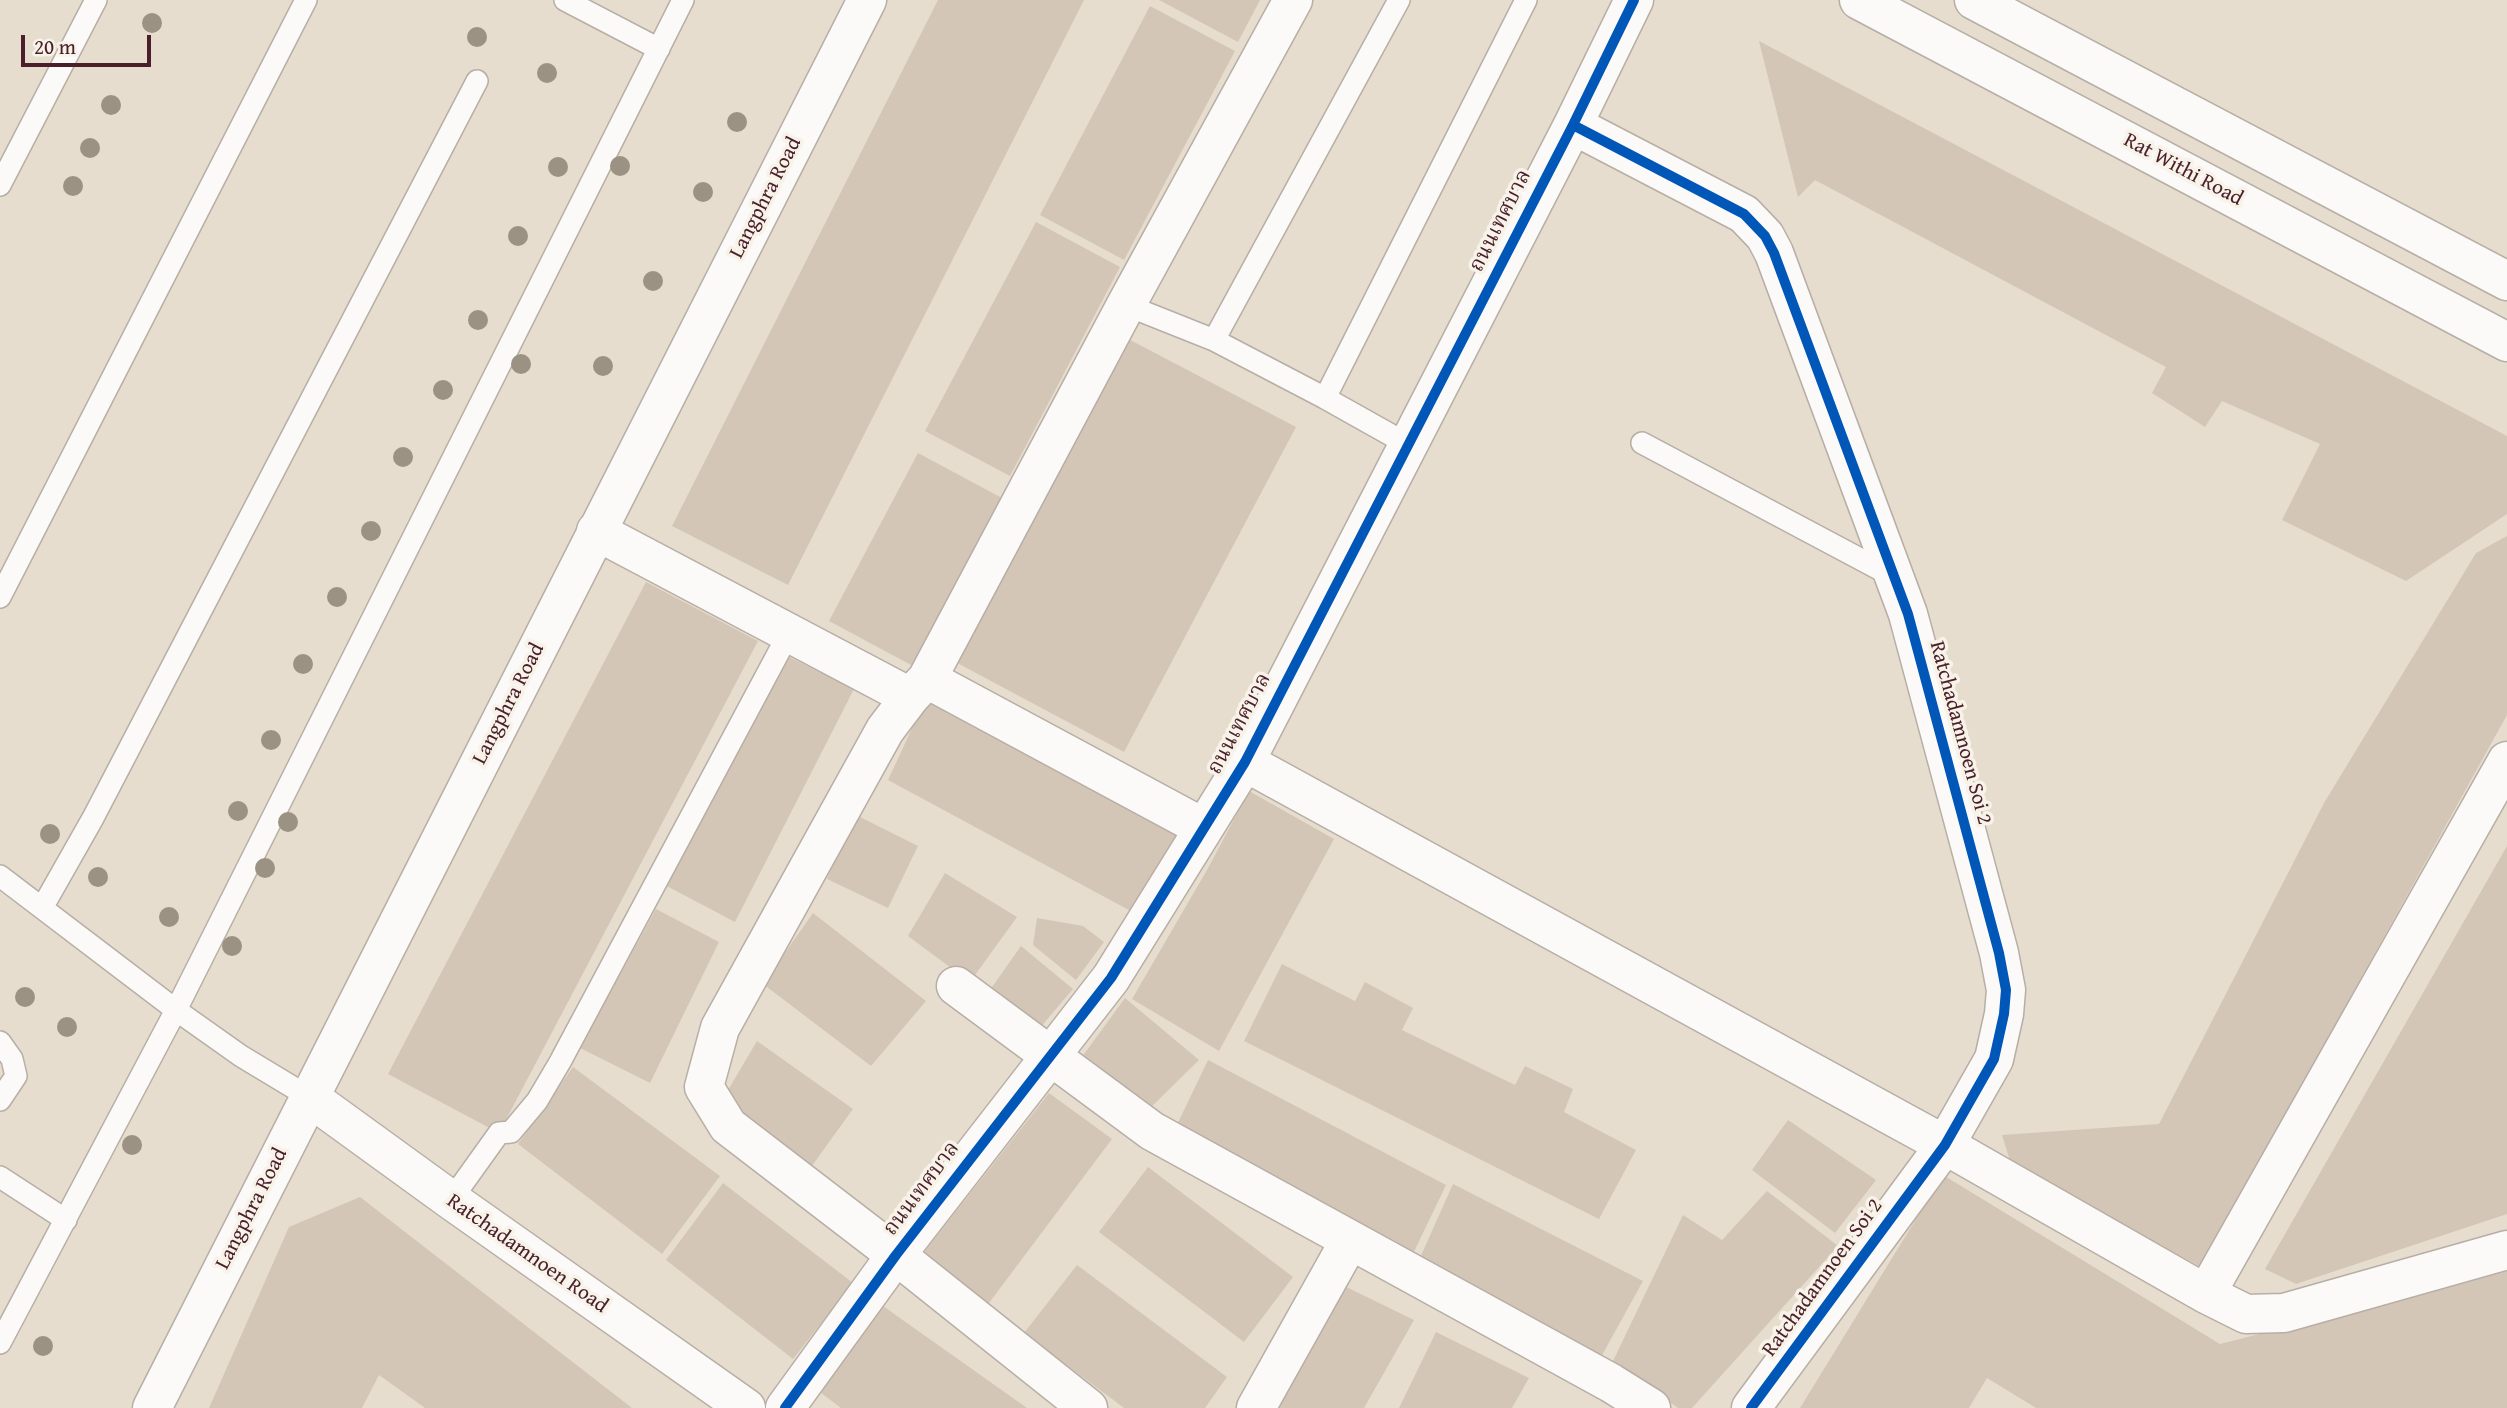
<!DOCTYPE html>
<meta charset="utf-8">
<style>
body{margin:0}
#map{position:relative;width:2507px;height:1408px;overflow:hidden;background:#e6ddce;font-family:"Gentium Book Plus",serif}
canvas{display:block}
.scale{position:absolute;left:21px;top:35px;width:130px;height:32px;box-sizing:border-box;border:4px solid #4a1f2b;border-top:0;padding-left:9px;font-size:21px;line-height:24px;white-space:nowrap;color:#4a1f2b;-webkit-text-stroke:5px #f7f3e8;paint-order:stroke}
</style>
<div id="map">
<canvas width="2507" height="1408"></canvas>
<div class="scale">20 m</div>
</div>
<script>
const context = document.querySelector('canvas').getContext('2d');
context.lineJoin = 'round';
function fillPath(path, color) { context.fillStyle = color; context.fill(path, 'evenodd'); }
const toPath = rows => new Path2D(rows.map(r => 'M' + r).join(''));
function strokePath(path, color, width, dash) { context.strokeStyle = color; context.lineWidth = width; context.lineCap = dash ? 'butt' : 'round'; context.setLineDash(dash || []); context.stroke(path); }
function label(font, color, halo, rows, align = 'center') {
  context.font = font + ' "Gentium Book Plus","Noto Serif Thai",serif'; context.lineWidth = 7; context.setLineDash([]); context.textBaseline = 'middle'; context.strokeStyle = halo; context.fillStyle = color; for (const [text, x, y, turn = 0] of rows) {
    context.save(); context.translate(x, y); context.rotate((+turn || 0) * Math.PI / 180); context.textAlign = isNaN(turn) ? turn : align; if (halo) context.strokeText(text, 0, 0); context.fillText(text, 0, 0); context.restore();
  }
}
const building = toPath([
 [938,0,1084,0,788,585,672,526],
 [1159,0,1260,0,1238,42],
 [1150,6,1235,51,1124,260,1040,215],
 [1759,41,2507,436,2507,514,2406,581,2282,520,2320,444,2222,401,2205,427,2152,393,2166,367,1815,180,1798,197],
 [1036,222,1120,267,1010,476,925,431],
 [1117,333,1296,427,1124,752,946,657],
 [918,453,1002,498,913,666,829,621],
 [2507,536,2507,715,2201,1267,2011,1164,2002,1135,2159,1124,2324,803,2476,553],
 [646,582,758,641,499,1133,388,1074],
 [785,655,854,689,735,922,663,884],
 [927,696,1182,831,1138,915,888,780],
 [1249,791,1334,839,1219,1051,1132,999,1207,870],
 [854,814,918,846,888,908,827,879],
 [2507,846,2507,1214,2296,1284,2265,1269],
 [945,873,1017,917,970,982,908,936],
 [656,909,719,942,650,1083,580,1048],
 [813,913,926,1001,871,1066,763,984],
 [1037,918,1083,926,1104,942,1076,980,1033,945],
 [1021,946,1073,989,1039,1029,990,990],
 [1282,964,1355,1001,1365,982,1413,1008,1402,1030,1515,1085,1525,1066,1573,1089,1564,1112,1636,1150,1599,1219,1244,1041],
 [1125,998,1199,1060,1145,1113,1079,1061],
 [757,1041,853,1109,806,1174,721,1102],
 [1208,1060,1446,1185,1412,1256,1174,1131],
 [573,1067,720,1176,662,1254,518,1144],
 [1049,1093,1112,1139,986,1307,921,1256],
 [1788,1120,1876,1180,1835,1233,1752,1170],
 [1148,1167,1293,1277,1244,1342,1099,1232],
 [1943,1175,2220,1344,2507,1271,2507,1408,2036,1408,1987,1378,1969,1408,1800,1408],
 [723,1183,853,1283,793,1359,666,1260],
 [1453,1184,1643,1281,1601,1357,1419,1260],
 [1767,1191,1838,1246,1692,1408,1678,1408,1613,1361,1683,1215,1722,1240],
 [360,1197,632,1408,425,1408,379,1375,362,1408,209,1408,289,1227],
 [1077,1265,1227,1377,1205,1408,1124,1408,1024,1333],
 [1336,1282,1414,1320,1364,1408,1259,1408],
 [883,1306,1027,1408,841,1408,817,1390],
 [1436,1332,1529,1378,1512,1408,1399,1408]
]);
const service = toPath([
 [565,0,659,49],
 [0,185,96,0],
 [1126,305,1214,340,1325,398,1526,0],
 [1214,340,1399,0],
 [1325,398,1407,444],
 [1642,443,1894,577],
 [0,597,306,0],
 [0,876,176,1010,241,1056,309,1097],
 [42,908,93,818,477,81],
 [0,1042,12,1059,16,1076,0,1100],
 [0,1177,66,1220],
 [451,1200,499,1133,511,1132,537,1101,560,1062,789,633],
 [0,1343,176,1010,683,0]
]);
const minor = toPath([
 [1573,125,1744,214,1765,236,1774,253,1908,614,1999,953,2006,990,2004,1014,1994,1059,1945,1145,1751,1408],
 [596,531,910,697],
 [927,679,910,697,885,730,720,1028,704,1087,728,1126,896,1255,1088,1408],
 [1245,762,1945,1145,2206,1294,2246,1314,2284,1313,2507,1250],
 [1204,828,927,679,1126,305,1293,0],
 [956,986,1152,1131,1611,1383,1651,1408],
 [309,1097,451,1200,746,1408],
 [2206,1294,2507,761],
 [785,1408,896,1255,1111,978,1245,762,1573,125,1634,0],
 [1256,1408,1350,1240]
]);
const secondary = toPath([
 [1859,0,2507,342],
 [1974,0,2507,281],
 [152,1408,867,0]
]);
const cycleway = toPath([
 [1573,125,1744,214,1765,236,1774,253,1908,614,1999,953,2006,990,2004,1014,1994,1059,1945,1145,1751,1408],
 [785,1408,896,1255,1111,978,1245,762,1573,125,1634,0]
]);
const trees = [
 [152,23],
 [477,37],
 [547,73],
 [111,105],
 [737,122],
 [90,148],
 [620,166],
 [558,167],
 [73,186],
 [703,192],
 [518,236],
 [653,281],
 [478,320],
 [521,364],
 [603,366],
 [443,390],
 [403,457],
 [371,531],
 [337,597],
 [303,664],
 [271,740],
 [238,811],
 [288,822],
 [50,834],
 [265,868],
 [98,877],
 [169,917],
 [232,946],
 [25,997],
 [67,1027],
 [132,1145],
 [43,1346]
];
const streetNames = [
 ["Rat Withi Road",2183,170,28],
 ["Langphra Road",766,198,-63],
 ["ถนนเทศบาล",1501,221,-63],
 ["Langphra Road",509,704,-63],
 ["ถนนเทศบาล",1240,724,-62],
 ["Ratchadamnoen Soi 2",1960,733,75],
 ["ถนนเทศบาล",922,1189,-53],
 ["Langphra Road",252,1209,-63],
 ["Ratchadamnoen Road",527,1254,35],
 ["Ratchadamnoen Soi 2",1823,1278,-54]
];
fillPath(building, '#d4c6b7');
strokePath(service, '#b7aea5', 24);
strokePath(minor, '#b7aea5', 41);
strokePath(secondary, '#b7aea5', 41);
strokePath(service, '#fbfaf8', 21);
strokePath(minor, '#fbfaf8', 38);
strokePath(secondary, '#fbfaf8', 38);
strokePath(cycleway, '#0057b8', 10);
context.fillStyle = '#9c9284';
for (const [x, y] of trees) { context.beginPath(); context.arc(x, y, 10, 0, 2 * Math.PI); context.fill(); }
label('21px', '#4a1f2b', '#f7f3e8', streetNames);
</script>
